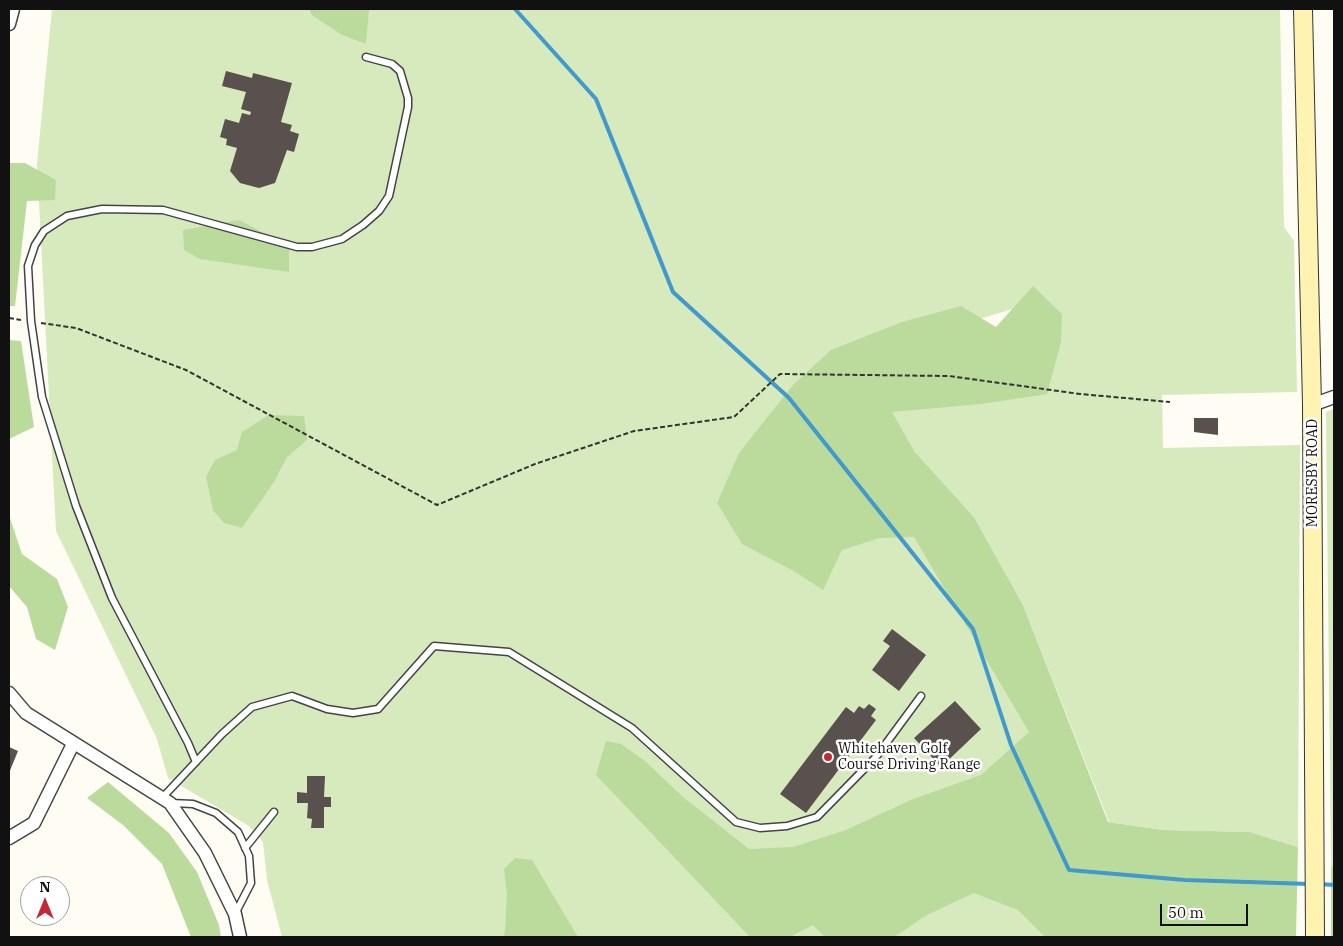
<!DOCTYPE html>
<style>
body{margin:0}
#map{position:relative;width:1343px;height:946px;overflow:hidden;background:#fffcf4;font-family:"IBM Plex Serif",serif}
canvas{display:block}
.frame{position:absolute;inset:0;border:10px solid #111;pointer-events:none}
.north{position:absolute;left:20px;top:876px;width:50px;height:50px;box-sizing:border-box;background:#fff;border:1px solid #a0a0a0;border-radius:50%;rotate:0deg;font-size:14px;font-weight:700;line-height:20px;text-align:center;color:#111}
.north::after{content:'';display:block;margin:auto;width:18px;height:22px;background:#c12935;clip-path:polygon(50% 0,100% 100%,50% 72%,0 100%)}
.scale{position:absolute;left:1160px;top:904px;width:88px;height:22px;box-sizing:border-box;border:2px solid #111;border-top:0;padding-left:6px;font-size:15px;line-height:18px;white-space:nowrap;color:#111;-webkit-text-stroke:4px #fff;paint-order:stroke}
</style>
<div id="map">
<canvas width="1343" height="946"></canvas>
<div class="frame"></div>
<div class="north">N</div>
<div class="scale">50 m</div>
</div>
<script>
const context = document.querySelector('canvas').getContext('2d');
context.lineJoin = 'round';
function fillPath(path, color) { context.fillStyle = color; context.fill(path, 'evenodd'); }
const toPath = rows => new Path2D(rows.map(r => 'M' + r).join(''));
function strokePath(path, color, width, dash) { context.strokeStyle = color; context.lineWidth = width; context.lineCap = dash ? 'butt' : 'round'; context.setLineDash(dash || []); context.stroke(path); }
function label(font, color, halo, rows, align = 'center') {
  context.font = font + ' "IBM Plex Serif",serif'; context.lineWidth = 5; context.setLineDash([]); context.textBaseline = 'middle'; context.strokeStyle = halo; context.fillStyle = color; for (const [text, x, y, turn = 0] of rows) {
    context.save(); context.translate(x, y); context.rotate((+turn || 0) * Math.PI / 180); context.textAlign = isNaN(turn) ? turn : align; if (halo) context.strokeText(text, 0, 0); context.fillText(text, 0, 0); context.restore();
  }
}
const green = toPath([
 [52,9,1280,9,1284,227,1294,241,1297,392,1162,395,1163,448,1300,445,1298,847,1250,832,1163,830,1109,822,1023,605,974,517,915,452,891,411,981,404,1046,299,832,363,1093,850,1284,937,282,937,267,880,263,842,249,826,168,778,157,739,56,531,37,164],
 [1334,409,1334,867,1331,867,1326,412]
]);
const forest = toPath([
 [309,9,369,9,366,44,342,35,312,15],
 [9,163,25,163,56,180,55,200,27,201,15,306,9,306],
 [239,220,289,246,289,272,200,259,184,250,183,230],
 [1033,286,1062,314,1061,342,1047,394,981,404,892,412,915,452,974,517,1023,605,1108,822,1163,830,1250,832,1298,847,1296,937,1045,937,1018,910,974,893,927,915,894,937,825,937,813,925,790,937,750,937,596,775,606,741,621,744,645,761,683,797,749,849,793,847,846,830,913,799,981,775,1029,732,914,537,880,538,842,550,823,590,792,570,742,544,717,503,739,453,793,385,831,350,902,322,961,306,996,327],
 [9,340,21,341,34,427,9,439],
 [269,415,304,416,307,440,287,457,274,482,242,528,224,523,213,510,206,477,215,460,237,450,242,432],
 [9,515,22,554,57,579,68,607,55,650,36,639,27,607,9,586],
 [108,782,169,833,197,872,219,925,221,937,191,937,162,864,123,825,87,798],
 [515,858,532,860,578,937,503,937,505,932,507,895,504,869],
 [1331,867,1334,867,1334,937,1331,937]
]);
const stream = toPath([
 [515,9,596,99,673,292,789,398,973,629,1011,745,1069,870,1185,880,1310,884],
 [1319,884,1334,885]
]);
const building = toPath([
 [226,71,252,78,253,73,292,83,281,122,292,125,290,131,299,134,294,152,287,150,275,183,259,188,240,183,230,171,237,148,226,145,227,139,220,137,225,119,239,123,242,113,250,115,251,112,241,109,246,92,222,86],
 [1194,418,1218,418,1218,435,1194,432],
 [892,629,926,655,899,691,872,670,890,646,883,641],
 [955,701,981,729,941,767,914,738],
 [869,704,876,709,871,716,876,720,806,813,780,794,846,707,854,713,859,706,864,709],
 [9,747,18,751,9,773],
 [307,776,325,776,324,797,331,797,331,807,324,807,324,828,311,828,312,819,307,818,308,803,297,803,297,792,307,793]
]);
const path = toPath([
 [9,318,21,320],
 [41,323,76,328,186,370,437,505,535,464,634,431,734,417,780,374,949,376,1080,394,1170,402]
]);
const lane = toPath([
 [196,762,188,743,112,598,76,506,42,397,31,321,28,266,35,245,44,231,67,216,102,209,163,210,297,247,312,247,342,239,363,225,379,211,389,196,408,107,408,98,400,71,392,64,366,57],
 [163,797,222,734,252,707,292,696,327,709,353,713,378,709,434,646,509,652,632,728,736,822,760,828,787,826,817,817,876,757,921,696],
 [171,803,193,804,216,813,238,832,249,856,251,883,235,914],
 [245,848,274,812]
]);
const street = toPath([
 [9,24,13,9],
 [1312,405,1334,397],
 [9,693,26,713,170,803,205,853,235,914,240,937],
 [9,838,34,823,73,744]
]);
const secondary = toPath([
 [1303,9,1312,405,1315,937]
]);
const markers = [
 [828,757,5,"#c12935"]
];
const streetNames = [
 ["MORESBY ROAD",1313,473,-90]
];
const poiNames = [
 ["Whitehaven Golf",838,749],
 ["Course Driving Range",838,765]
];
fillPath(green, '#d6eabd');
fillPath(forest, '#bbdb9d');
strokePath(stream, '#4199cc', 4);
fillPath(building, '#59514d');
strokePath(lane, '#444', 9);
strokePath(street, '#444', 15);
strokePath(secondary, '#333', 20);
strokePath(path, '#333', 2, [5, 2.5]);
strokePath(lane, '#fff', 6);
strokePath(street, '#fff', 12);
strokePath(secondary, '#fef3b1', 18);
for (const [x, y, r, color] of markers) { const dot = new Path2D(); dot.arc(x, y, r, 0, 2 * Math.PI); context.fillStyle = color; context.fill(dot); strokePath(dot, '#fff', 2); }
label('14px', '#111', '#fff', streetNames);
label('14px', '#111', '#fff', poiNames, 'left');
</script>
